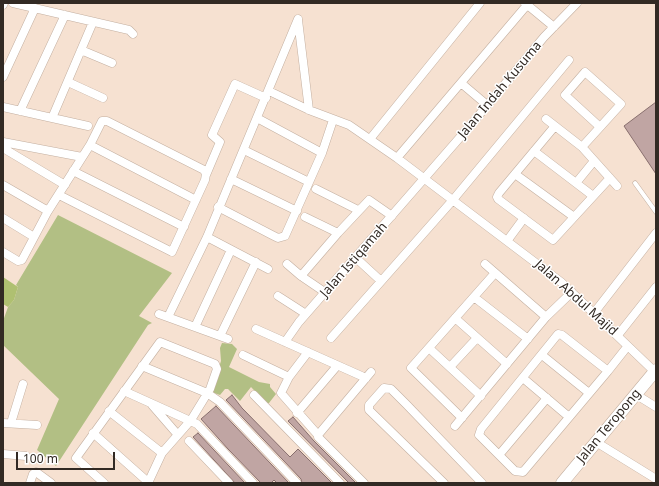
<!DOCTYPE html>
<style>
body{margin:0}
#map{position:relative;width:659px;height:486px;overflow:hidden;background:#f6e1d1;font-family:"Noto Sans",sans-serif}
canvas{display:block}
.frame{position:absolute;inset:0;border:4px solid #322a24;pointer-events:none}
.scale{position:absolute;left:16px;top:452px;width:99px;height:18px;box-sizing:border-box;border:2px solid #322a24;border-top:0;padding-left:5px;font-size:12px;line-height:14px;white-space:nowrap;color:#322a24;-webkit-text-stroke:3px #fff;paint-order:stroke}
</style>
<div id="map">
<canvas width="659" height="486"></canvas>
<div class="frame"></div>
<div class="scale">100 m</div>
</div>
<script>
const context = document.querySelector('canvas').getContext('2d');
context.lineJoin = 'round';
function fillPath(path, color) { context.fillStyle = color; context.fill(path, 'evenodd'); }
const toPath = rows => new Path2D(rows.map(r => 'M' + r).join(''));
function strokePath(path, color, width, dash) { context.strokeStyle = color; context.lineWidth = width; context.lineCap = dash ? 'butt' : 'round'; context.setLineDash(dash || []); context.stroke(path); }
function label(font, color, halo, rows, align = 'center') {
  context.font = font + ' "Noto Sans",sans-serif'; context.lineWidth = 3; context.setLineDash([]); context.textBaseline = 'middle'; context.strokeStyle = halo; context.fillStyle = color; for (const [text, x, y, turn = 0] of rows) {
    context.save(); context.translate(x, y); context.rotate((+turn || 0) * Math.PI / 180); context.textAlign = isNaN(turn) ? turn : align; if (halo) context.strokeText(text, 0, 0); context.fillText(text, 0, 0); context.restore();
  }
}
const green = toPath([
 [58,215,172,273,139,316,152,323,148,325,56,466,37,450,59,399,3,345,3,321,8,307,14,300,18,287,16,285],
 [222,343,232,344,237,349,229,367,259,382,270,384,270,387,276,394,269,403,266,403,251,387,240,401,228,389,225,389,220,395,211,392,221,361,220,348]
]);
const forest = toPath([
 [3,277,18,287,14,300,8,307,3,304]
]);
const building = toPath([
 [656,102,656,174,624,126,656,102],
 [232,395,242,408,290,457,298,449,332,483,302,483,301,479,226,400,232,395],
 [216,406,289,483,277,483,274,480,271,483,261,483,228,449,201,419,216,406],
 [293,417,314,441,356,483,349,483,288,421,293,417],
 [198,433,245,483,235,483,193,437,198,433]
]);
const service = toPath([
 [635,183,656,212]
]);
const minor = toPath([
 [13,3,129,30,133,34],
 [525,3,554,27],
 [3,5,4,3],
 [298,20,309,110],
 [81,50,112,63],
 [3,77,35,8],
 [68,82,103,98],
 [461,83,487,105],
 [269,91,309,110,349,125,397,158,561,282,655,372],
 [3,107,88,126],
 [20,111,65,15],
 [52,118,93,22],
 [257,118,322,153],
 [546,119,582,147,617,186],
 [555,126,499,193,497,197,498,199,553,240,610,178],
 [370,139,480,3],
 [3,142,82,157],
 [90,145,196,200],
 [582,147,621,104,585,72,565,95,600,127],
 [3,148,65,185],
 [244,150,309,182],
 [534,151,593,196],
 [397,158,527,5],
 [73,171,184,227],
 [515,174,574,217],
 [206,175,220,142,212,135,235,84,266,98],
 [231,179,297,211],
 [576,183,594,161],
 [3,185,48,211],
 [316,189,358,210],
 [218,207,272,235,278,238,285,236,322,153,333,120],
 [305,217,338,233],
 [3,218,34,237],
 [207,237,268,269],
 [507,241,524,218],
 [3,252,18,261,22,260,48,211,90,145,102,121,107,121,204,170,206,174,205,180,172,252,59,195],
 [356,258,381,281],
 [287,264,301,276],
 [485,264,546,317],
 [326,293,301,276,338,233,369,200,392,216],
 [278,296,306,314],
 [474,297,528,339],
 [594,313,656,233],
 [159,314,228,339],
 [168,317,207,237,298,19],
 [455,318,507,364],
 [195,327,231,250],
 [256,329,366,378],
 [618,335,656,287],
 [220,336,256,262],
 [331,338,452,201,569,60],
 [285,342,299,322,469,127,544,37,577,3],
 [429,348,481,396],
 [308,352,289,377,281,393,318,435,318,437,364,483],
 [243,355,289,377],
 [542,355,589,393],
 [142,366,207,393,220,402,297,483],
 [450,367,477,338],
 [608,371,562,335,558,334,481,429,479,435,515,471,523,472,608,371,627,347],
 [523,378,569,417],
 [124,391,197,424,253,483],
 [635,394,656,407],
 [254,395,340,483],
 [152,405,178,435],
 [109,411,162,453],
 [297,413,337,366],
 [462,418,411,368,495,273],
 [3,423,37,425],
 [11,423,23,384],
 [455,426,546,317,572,292],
 [93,433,148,482],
 [318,435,371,372],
 [189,441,229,483],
 [596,442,656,479],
 [3,454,26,456],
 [499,455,547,398],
 [30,483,33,474,36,472,51,483],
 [104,483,76,458,160,342,215,364,217,369,210,389,191,420,162,453,148,483],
 [444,483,369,410,369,405,384,388,391,389,407,405,482,483]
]);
const primary = toPath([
 [562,483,656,370]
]);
const streetNames = [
 ["Jalan Indah Kusuma",500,90,-50],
 ["Jalan Istiqamah",354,260,-49],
 ["Jalan Abdul Majid",576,298,42],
 ["Jalan Teropong",609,426,-50]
];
fillPath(green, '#b2bf84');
fillPath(forest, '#afc071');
fillPath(building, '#c0a5a3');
strokePath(building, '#876e6d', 1);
strokePath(service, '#c3afa0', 5);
strokePath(minor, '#c3afa0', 9);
strokePath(primary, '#c3afa0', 13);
strokePath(service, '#fff', 4);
strokePath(minor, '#fff', 8);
strokePath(primary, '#fff', 12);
label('13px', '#322a24', '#fff', streetNames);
</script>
